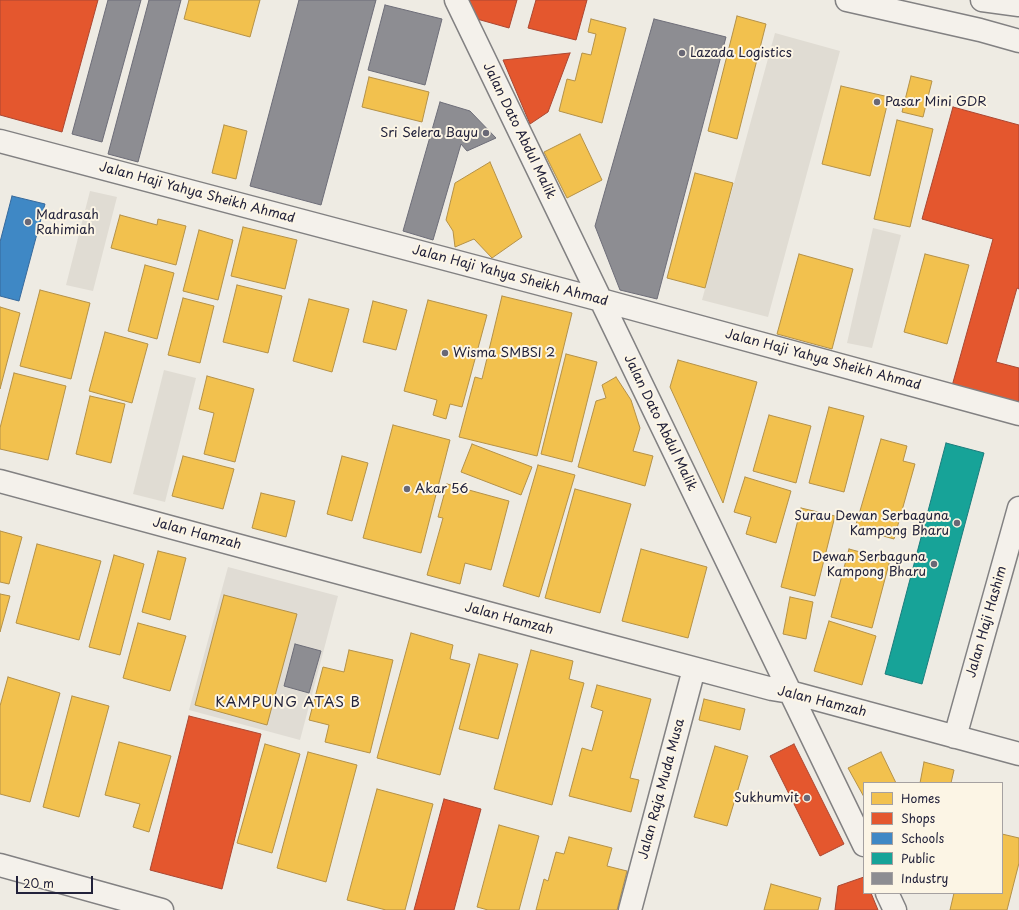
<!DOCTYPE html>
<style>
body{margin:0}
#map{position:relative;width:1019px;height:910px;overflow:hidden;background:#eeebe3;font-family:"Playpen Sans",sans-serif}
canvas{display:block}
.legend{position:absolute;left:863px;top:782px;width:140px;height:112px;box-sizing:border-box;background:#fcf5e5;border:1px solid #a5a1a1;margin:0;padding:5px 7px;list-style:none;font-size:12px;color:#22223b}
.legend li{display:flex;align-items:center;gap:8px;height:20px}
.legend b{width:20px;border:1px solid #a5a1a1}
.scale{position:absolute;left:16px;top:876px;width:77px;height:18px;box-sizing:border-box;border:2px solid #22223b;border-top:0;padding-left:5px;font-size:12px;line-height:14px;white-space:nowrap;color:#22223b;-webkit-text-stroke:3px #fcf5e5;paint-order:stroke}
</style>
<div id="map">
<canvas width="1019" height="910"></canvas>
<ul class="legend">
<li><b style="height:11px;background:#f2c14e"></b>Homes</li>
<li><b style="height:11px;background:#e4572e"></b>Shops</li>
<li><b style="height:11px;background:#3f88c5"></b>Schools</li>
<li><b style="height:11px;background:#17a398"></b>Public</li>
<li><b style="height:11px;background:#8d8d92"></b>Industry</li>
</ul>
<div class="scale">20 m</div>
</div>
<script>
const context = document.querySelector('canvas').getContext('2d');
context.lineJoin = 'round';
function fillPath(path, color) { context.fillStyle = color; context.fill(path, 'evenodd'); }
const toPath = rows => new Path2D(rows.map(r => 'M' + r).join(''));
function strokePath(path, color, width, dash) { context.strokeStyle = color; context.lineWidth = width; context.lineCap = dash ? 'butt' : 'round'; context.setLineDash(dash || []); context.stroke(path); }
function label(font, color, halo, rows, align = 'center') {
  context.font = font + ' "Playpen Sans",sans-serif'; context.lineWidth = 4; context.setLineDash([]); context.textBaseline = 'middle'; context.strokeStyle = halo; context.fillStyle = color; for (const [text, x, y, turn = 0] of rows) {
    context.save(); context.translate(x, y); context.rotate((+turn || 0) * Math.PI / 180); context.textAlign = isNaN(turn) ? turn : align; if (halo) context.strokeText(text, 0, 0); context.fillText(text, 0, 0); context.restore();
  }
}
const built = toPath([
 [228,567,338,596,300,740,189,710]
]);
const green = toPath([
 [775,33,840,51,768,317,702,300],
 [90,191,117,197,93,291,66,285],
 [873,228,901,235,872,348,847,343],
 [164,370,196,378,165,502,133,494]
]);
const homes = toPath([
 [189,0,260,0,250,37,184,19,189,0],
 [737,16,766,24,737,139,708,131,737,16],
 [591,19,626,28,602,123,559,111,567,79,575,81,582,53,591,55,596,34,588,32,591,19],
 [911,76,932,81,923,117,902,112,911,76],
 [369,77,429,92,422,122,362,107,369,77],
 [841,86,889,97,870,176,822,164,841,86],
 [897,120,933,129,910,227,874,219,897,120],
 [224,125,247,131,236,179,212,173,224,125],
 [580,134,602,180,567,198,544,152,580,134],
 [490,162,522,237,492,258,474,239,455,247,453,231,446,220,455,183,490,162],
 [695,173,733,183,705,288,667,278,695,173],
 [120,215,157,225,158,219,186,226,176,265,111,248,120,215],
 [243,227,297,240,285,289,231,276,243,227],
 [199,230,233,240,218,300,183,291,199,230],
 [799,254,853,269,832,349,777,334,799,254],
 [925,254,969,265,947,344,904,332,925,254],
 [145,265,174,273,157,339,128,331,145,265],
 [237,285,282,296,268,353,223,342,237,285],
 [40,290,90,303,71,379,20,366,40,290],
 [502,296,572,313,537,456,459,437,475,377,482,379,502,296],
 [183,298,214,306,200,363,168,355,183,298],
 [309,299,349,309,332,372,293,361,309,299],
 [428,300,487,315,462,407,450,404,446,419,433,415,437,400,404,391,428,300],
 [373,301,407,310,396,350,363,342,373,301],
 [0,307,20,313,0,389,0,307],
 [105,332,148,344,132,403,89,391,105,332],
 [566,354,597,362,572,462,541,454,566,354],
 [678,360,757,382,723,503,670,387,678,360],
 [14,373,66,386,48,460,0,449,0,428,14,373],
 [207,376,254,389,235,462,204,454,214,413,199,409,207,376],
 [616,377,631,400,640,428,633,451,653,456,645,486,578,467,596,401,606,398,602,385,616,377],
 [90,396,125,404,111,463,76,454,90,396],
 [829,407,864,416,844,492,809,483,829,407],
 [769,415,811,426,796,483,753,471,769,415],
 [393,425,450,440,421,553,363,538,393,425],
 [881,439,907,446,903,461,915,464,894,539,855,528,881,439],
 [472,444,532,467,521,495,461,472,472,444],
 [183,456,234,469,223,509,172,496,183,456],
 [342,456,368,463,352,521,327,514,342,456],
 [538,465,575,475,539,597,503,586,538,465],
 [745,477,791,491,776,543,746,534,751,517,734,512,745,477],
 [447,484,509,501,491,570,465,563,460,584,427,575,443,518,438,517,447,484],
 [575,489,631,504,600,613,545,598,575,489],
 [261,493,295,501,286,537,252,528,261,493],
 [801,508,835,516,815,596,781,587,801,508],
 [0,531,22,537,9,584,0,582,0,531],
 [37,544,101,561,79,640,16,623,37,544],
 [641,549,707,567,688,638,622,621,641,549],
 [849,549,890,560,872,628,831,617,849,549],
 [158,551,186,558,170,620,142,612,158,551],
 [114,555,144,564,120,655,89,647,114,555],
 [0,594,10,596,0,632,0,594],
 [224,595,297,614,267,725,195,705,224,595],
 [790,597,813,602,806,639,783,634,790,597],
 [829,621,876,636,862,685,814,671,829,621],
 [138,623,186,636,170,691,123,678,138,623],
 [411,633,453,645,450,659,470,664,440,775,377,758,411,633],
 [349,650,393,660,370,753,325,742,329,725,309,720,323,667,344,672,349,650],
 [531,650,573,661,569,679,584,683,552,805,494,789,531,650],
 [479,654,518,664,498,739,459,729,479,654],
 [8,677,60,693,30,802,0,794,0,706,8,677],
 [597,685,651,699,630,778,639,780,631,812,569,796,582,748,592,751,603,711,591,707,597,685],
 [72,696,109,706,79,817,43,807,72,696],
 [704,699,745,709,740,730,699,720,704,699],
 [119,742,171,756,149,832,133,827,140,804,105,795,119,742],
 [265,744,300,754,272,853,237,843,265,744],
 [715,746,748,756,727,826,694,817,715,746],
 [308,752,357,765,326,882,277,868,308,752],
 [881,752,896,783,864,783,864,797,848,768,881,752],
 [924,762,954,770,951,783,920,783,924,762],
 [377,789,433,804,405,910,386,910,347,900,377,789],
 [499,825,539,836,519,910,488,910,477,907,499,825],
 [1002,834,1019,838,1019,863,1007,910,950,910,954,893,1002,893,1002,834],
 [569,837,612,848,607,866,627,871,617,910,536,910,544,879,548,881,556,852,564,854,569,837],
 [771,884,821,898,818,910,764,910,771,884]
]);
const shops = toPath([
 [0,0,98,0,62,132,0,115,0,0],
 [465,0,517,0,509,28,477,19,465,0],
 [536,0,587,0,576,40,528,28,536,0],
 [570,53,548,112,530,124,503,60,570,53],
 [953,107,1019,125,1019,289,1017,288,996,362,1019,368,1019,404,952,386,993,239,922,219,953,107],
 [189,716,261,734,222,889,150,870,189,716],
 [794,744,844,844,820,856,770,756,794,744],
 [444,799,481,809,454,910,414,910,444,799],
 [864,877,864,893,871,893,878,910,835,910,838,886,864,877]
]);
const schools = toPath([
 [12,196,45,204,19,301,0,296,0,242,12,196]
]);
const public = toPath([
 [946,443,984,453,922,684,885,674,946,443]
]);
const industry = toPath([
 [108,0,141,0,102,142,72,134,108,0],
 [149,0,181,0,138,162,108,154,149,0],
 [299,0,376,0,321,205,250,186,299,0],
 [385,5,442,19,425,85,368,70,385,5],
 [654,19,726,37,657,299,620,290,595,226,654,19],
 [440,102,470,111,496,138,467,151,461,144,433,240,403,231,440,102],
 [295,644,321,651,309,693,284,686,295,644]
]);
const minor = toPath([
 [456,0,864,845],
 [0,141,601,300,1019,414],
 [0,481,599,643,772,689,790,692,1019,754],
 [955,737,1019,508],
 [0,865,162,910],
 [887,893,895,910],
 [630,910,694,669]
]);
const major = toPath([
 [847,0,980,30,1019,41],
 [982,0,1019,5]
]);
const markers = [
 [682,53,4,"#696876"],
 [877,102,4,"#696876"],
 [486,133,4,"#696876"],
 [28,222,4,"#696876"],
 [445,353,4,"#696876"],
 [407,489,4,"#696876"],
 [957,523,4,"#696876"],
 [934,564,4,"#696876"],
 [807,798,4,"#696876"]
];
const poiNames = [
 ["Lazada Logistics",690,53],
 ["Pasar Mini GDR",885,102],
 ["Sri Selera Bayu",478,133,"right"],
 ["Madrasah",36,215],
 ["Rahimiah",36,230],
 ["Wisma SMBSI 2",453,353],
 ["Akar 56",415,489],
 ["Surau Dewan Serbaguna",949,516,"right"],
 ["Kampong Bharu",949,531,"right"],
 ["Dewan Serbaguna",926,557,"right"],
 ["Kampong Bharu",926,572,"right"],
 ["Sukhumvit",799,798,"right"]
];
const streetNames = [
 ["Jalan Dato Abdul Malik",519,131,64],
 ["Jalan Haji Yahya Sheikh Ahmad",197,193,15],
 ["Jalan Haji Yahya Sheikh Ahmad",510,276,15],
 ["Jalan Haji Yahya Sheikh Ahmad",823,360,15],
 ["Jalan Dato Abdul Malik",660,423,64],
 ["Jalan Hamzah",197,534,15],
 ["Jalan Hamzah",509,619,15],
 ["Jalan Haji Hashim",987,622,-74],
 ["Jalan Hamzah",822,702,14],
 ["Jalan Raja Muda Musa",662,789,-75]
];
const neighbourhoodNames = [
 ["KAMPUNG ATAS B",288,703]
];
fillPath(built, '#e0dcd4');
fillPath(green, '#e0dcd3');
fillPath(homes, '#f2c14e');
strokePath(homes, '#b49148', 1);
fillPath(shops, '#e4572e');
strokePath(shops, '#aa4732', 1);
fillPath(schools, '#3f88c5');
strokePath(schools, '#36699c', 1);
fillPath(public, '#17a398');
strokePath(public, '#1a7c7c', 1);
fillPath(industry, '#8d8d92');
strokePath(industry, '#6d6d78', 1);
strokePath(minor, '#828182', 25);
strokePath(major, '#828182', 25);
strokePath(minor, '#f4f1eb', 22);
strokePath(major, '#f4f1eb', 22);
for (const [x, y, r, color] of markers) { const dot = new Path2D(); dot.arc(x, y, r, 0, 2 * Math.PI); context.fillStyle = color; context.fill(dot); strokePath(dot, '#fcf5e5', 1.5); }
label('13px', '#22223b', '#fcf5e5', poiNames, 'left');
label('13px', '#22223b', '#fcf5e5', streetNames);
context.letterSpacing = '1px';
label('14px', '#22223b', '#fcf5e5', neighbourhoodNames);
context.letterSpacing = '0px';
</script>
